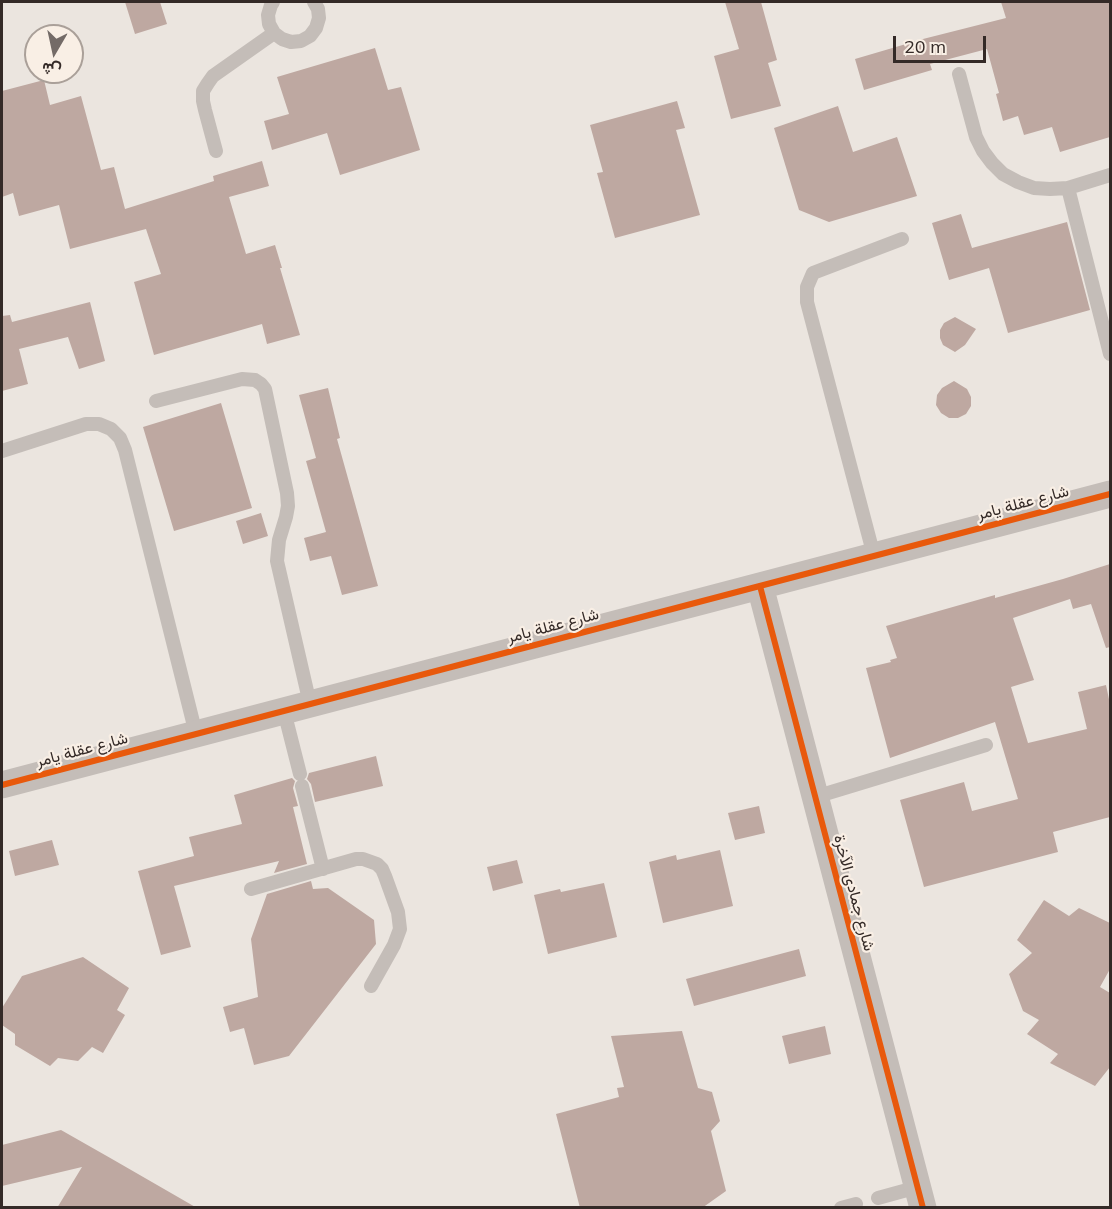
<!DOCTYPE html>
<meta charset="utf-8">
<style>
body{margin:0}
#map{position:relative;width:1112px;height:1209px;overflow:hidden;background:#ebe5df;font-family:Mulish,Vazirmatn,sans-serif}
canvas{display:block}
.frame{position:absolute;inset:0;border:3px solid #342a27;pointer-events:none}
.north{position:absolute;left:24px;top:24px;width:60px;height:60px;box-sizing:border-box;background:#f9efe5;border:2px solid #aaa099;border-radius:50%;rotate:189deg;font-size:16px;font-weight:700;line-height:24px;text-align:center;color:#342a27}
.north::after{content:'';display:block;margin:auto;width:21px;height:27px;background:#746b67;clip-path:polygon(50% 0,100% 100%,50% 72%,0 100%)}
.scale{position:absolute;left:893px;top:36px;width:93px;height:27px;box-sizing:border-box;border:3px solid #342a27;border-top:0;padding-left:8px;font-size:18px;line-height:21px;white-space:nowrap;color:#342a27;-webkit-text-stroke:4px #f9efe5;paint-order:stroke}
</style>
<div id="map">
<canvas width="1112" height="1209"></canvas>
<div class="frame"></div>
<div class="north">ش</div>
<div class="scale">20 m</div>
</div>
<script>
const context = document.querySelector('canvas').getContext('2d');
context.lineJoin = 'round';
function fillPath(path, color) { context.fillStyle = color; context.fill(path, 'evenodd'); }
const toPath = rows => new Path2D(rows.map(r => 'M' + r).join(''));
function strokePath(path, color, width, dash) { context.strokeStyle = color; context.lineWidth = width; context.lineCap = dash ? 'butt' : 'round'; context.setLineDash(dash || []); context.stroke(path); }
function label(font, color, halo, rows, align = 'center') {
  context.font = font + ' Mulish,Vazirmatn,sans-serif'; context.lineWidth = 4.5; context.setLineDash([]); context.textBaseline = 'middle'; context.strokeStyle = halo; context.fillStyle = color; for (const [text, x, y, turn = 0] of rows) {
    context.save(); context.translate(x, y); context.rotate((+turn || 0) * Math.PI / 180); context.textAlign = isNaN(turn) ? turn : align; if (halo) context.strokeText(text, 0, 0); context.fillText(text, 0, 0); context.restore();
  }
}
const building = toPath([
 [125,2,160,2,167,24,135,34],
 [725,2,761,2,777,60,768,63,781,106,731,119,714,56,739,49],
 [1001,2,1110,2,1110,137,1060,152,1052,127,1024,135,1018,116,1003,121,996,94,999,93,987,49,930,64,932,70,864,90,855,59,923,39,1006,18],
 [375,48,388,90,401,87,420,150,340,175,327,133,272,150,264,121,289,114,277,77],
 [44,80,50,105,81,96,101,170,114,167,125,209,214,181,213,176,262,161,269,186,229,197,246,254,275,245,282,268,280,268,300,335,267,344,262,324,154,355,134,282,161,274,146,229,70,249,59,205,19,216,13,193,2,197,2,91],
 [677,101,685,128,676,130,700,215,615,238,597,173,603,172,590,125],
 [838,106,853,152,897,137,917,196,829,222,799,210,774,128],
 [961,214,972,248,1067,222,1090,310,1008,333,989,268,949,280,932,223],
 [90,302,105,361,79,369,68,337,19,349,28,384,2,391,2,316,10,315,12,322],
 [955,317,976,329,965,345,955,352,943,345,940,338,940,330,944,323],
 [954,381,967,389,971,397,971,406,966,414,958,418,949,418,941,413,936,405,937,395,942,388],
 [328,388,340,438,337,439,378,586,342,595,331,556,310,561,304,538,326,532,306,461,316,458,299,395],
 [221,403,252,508,174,531,143,427],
 [261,513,268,536,243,544,236,521],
 [1110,564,1110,647,1106,648,1091,604,1073,609,1070,599,1013,618,1034,680,1011,687,1028,743,1087,729,1078,692,1106,685,1110,704,1110,817,1053,832,1058,852,924,887,900,800,964,782,972,811,1018,799,995,722,890,758,866,668,891,662,890,660,897,658,886,626,995,595,995,598,1063,579],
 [376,756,383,786,315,802,311,784,307,779,309,773],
 [292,778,295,781,293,788,298,806,293,807,307,864,274,873,279,861,174,886,191,947,161,955,138,871,194,856,189,837,242,824,234,795],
 [759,806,765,833,735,840,728,813],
 [52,840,59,865,15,876,9,851],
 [720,850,733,906,663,923,649,862,676,855,677,860],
 [517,860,523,883,493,891,487,867],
 [311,881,313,889,328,888,374,920,376,944,289,1056,254,1065,244,1028,230,1032,223,1007,258,997,251,939,267,894],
 [604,883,617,937,548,954,534,895,560,889,561,892],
 [1044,900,1069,916,1079,908,1110,923,1110,969,1100,987,1110,993,1110,1067,1095,1086,1050,1063,1058,1054,1027,1034,1039,1020,1023,1011,1009,974,1032,953,1017,940],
 [799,949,806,976,694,1006,686,979],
 [83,957,129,988,117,1010,125,1015,103,1053,92,1047,78,1061,58,1058,50,1066,15,1045,15,1034,2,1025,2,1008,22,976],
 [825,1026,831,1054,789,1064,782,1036],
 [682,1031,698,1088,712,1092,720,1121,711,1131,726,1191,702,1208,580,1208,556,1114,619,1097,617,1088,624,1087,611,1036],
 [61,1130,112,1159,197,1208,57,1208,82,1167,2,1186,2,1145]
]);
const service = toPath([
 [273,2,271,5,268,15,269,24,274,33,282,39,291,42,301,41,310,36,316,28,319,18,318,9,314,2],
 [959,74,976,137,983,151,992,163,1003,174,1018,182,1034,188,1050,189,1068,188,1110,175],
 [216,151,205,110,203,101,203,91,208,83,213,76,274,33],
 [1068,188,1110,354],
 [156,401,242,379,255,380,261,384,265,389,287,493,288,506,286,517,279,540,277,561,310,704],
 [2,451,86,424,99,424,111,429,120,438,125,450,196,734],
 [874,556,807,302,807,287,813,273,902,239],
 [284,711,300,774],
 [302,786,323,869],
 [815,797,986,745],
 [251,889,356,859,363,859,377,864,382,869,385,876,398,912,400,929,394,945,371,986],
 [878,1198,918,1187],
 [841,1208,856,1204]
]);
const minor = toPath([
 [760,586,923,1208],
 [2,785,1110,494]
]);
const cycleway = toPath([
 [760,586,923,1208],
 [2,785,1110,494]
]);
const streetNames = [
 ["شارع عقلة يامر",1023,503,-15],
 ["شارع عقلة يامر",553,626,-15],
 ["شارع عقلة يامر",82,750,-15],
 ["شارع جمادى الآخرة",854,893,75]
];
fillPath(building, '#bea8a1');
strokePath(service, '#c4bdb8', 14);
strokePath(minor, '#c4bdb8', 27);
strokePath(cycleway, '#e8590c', 6);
label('16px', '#342a27', '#f9efe5', streetNames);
</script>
